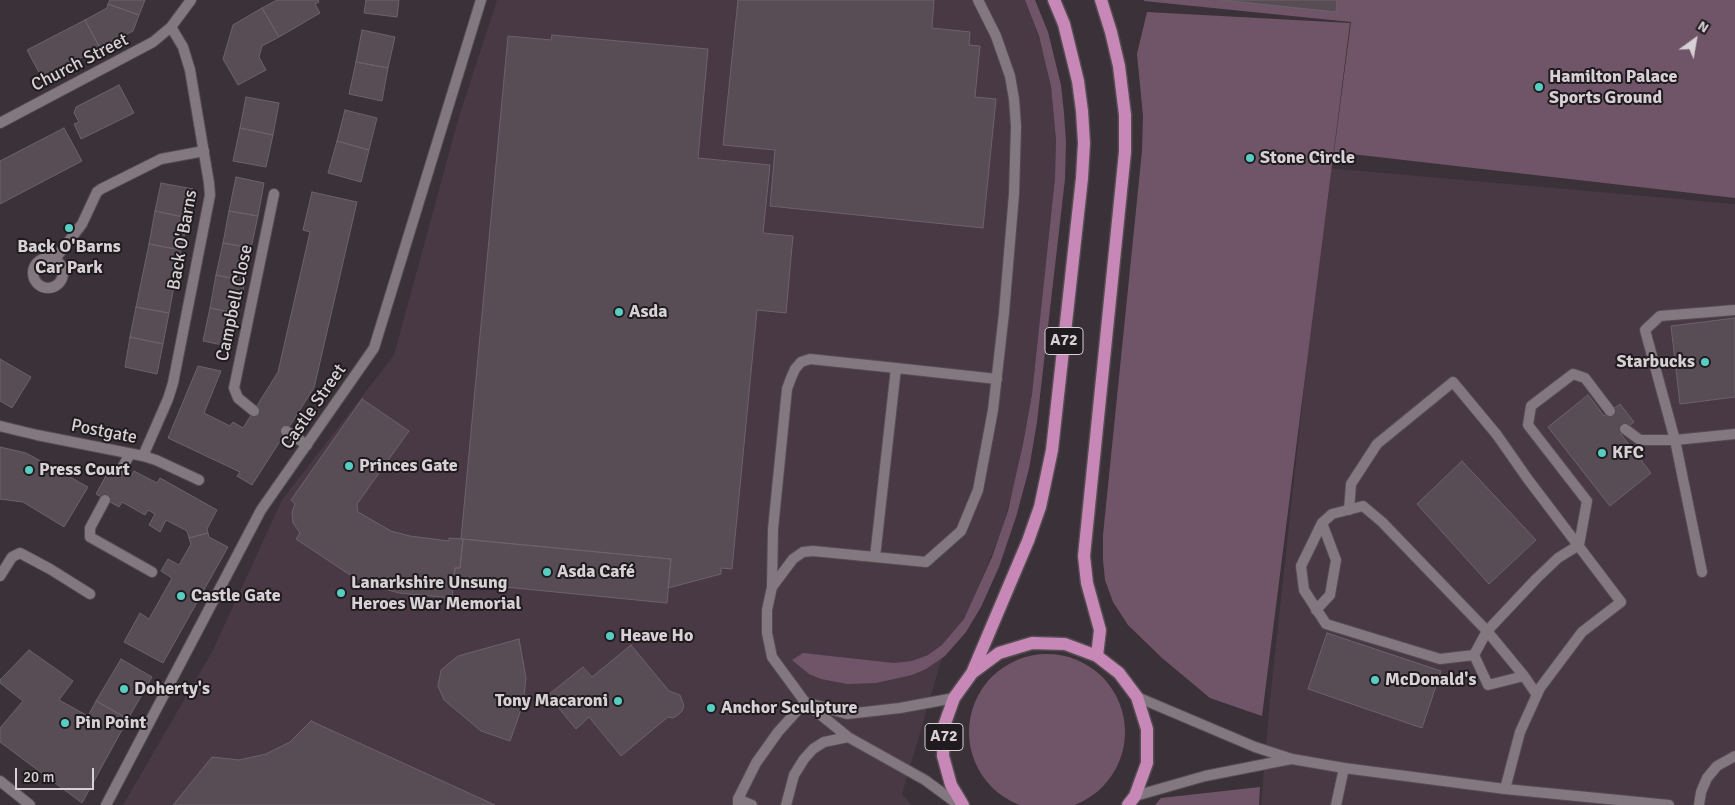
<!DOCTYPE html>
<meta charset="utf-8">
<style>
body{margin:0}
#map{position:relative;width:1735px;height:805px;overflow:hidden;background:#3b3138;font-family:Signika,sans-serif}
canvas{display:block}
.north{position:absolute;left:1670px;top:15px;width:50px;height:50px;-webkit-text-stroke:4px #1f1b1e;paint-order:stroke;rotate:32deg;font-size:14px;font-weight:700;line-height:20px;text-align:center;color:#d7d1d5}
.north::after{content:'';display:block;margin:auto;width:18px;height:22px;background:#d7d1d5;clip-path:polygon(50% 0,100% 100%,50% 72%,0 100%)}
.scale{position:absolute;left:15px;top:768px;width:79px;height:22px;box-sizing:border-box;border:2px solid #d7d1d5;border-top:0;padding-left:6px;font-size:15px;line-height:18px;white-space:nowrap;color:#d7d1d5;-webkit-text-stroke:4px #1f1b1e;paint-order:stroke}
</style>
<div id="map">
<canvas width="1735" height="805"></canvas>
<div class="north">N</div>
<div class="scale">20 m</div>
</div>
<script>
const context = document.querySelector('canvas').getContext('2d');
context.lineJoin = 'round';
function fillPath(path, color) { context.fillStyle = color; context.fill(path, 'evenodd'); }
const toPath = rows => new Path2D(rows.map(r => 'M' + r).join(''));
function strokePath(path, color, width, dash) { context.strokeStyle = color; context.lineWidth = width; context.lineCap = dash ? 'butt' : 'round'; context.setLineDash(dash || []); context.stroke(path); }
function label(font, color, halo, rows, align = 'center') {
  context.font = font + ' Signika,sans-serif'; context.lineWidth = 4; context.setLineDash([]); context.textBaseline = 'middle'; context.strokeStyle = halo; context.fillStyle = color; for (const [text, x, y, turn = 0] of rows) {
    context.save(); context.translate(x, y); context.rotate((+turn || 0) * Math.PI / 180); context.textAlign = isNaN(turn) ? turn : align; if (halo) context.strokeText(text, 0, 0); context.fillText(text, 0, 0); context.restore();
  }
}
const built = toPath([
 [497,0,1025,0,1029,7,1046,61,1051,86,1056,140,1055,178,1032,394,1016,481,1001,532,974,598,964,619,952,634,944,651,902,794,912,805,123,805,212,652,282,500,394,355,458,120],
 [1328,168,1735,204,1735,805,1261,805,1270,699]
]);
const green = toPath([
 [1025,0,1035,0,1048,32,1061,85,1064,113,1066,142,1065,179,1037,422,1029,469,1016,517,999,567,981,607,966,632,945,656,926,669,912,675,876,683,847,684,821,679,809,674,792,660,803,653,894,663,912,661,928,655,942,645,964,619,992,557,1008,511,1023,444,1032,394,1055,178,1056,140,1051,86,1039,36],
 [1144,0,1735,0,1735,198,1334,152,1351,22,1144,1],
 [1147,12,1350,23,1262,716,1210,698,1162,658,1128,625,1113,602,1105,580,1103,560,1103,535,1142,151,1143,116,1137,54],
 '969 732a78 78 0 1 1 156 0a78 78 0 1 1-156 0Z',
 [1260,787,1259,805,1155,805,1161,798]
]);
const building = toPath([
 [110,0,145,0,139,15,108,4,110,0],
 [277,0,318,0,319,2,315,4,320,13,279,37,262,8,277,0],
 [366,0,399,0,397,17,364,13,366,0],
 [738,0,934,0,932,28,970,32,969,45,980,46,975,97,996,99,983,228,770,206,775,150,723,145,738,0],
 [1221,0,1337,0,1336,12,1221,0],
 [108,4,139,15,133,31,100,48,85,20,107,8,108,4],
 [262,8,279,37,262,46,259,57,266,70,238,85,223,59,233,25,262,8],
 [85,20,100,48,42,78,27,50,85,20],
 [362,30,395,37,388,68,356,62,362,30],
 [552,35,708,49,698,158,770,165,763,233,793,236,786,313,757,310,732,569,721,568,721,574,668,588,671,559,461,539,508,36,551,40,552,35],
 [356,62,388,68,382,101,349,94,356,62],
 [119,85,134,113,81,139,74,124,79,122,74,113,76,107,119,85],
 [246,97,279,103,273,135,240,128,246,97],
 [345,110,377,118,369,150,337,141,345,110],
 [64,128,82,161,0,204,0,161,64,128],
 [240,128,273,135,266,167,233,161,240,128],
 [337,141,369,150,361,182,328,173,337,141],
 [236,177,264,183,258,216,229,211,236,177],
 [161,183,193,189,188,218,155,211,161,183],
 [312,192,357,202,314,388,252,485,237,476,240,472,168,438,198,366,221,371,204,413,230,426,233,422,243,428,278,372,310,232,303,230,312,192],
 [155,211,188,218,181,250,149,244,155,211],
 [229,211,258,216,251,248,223,243,229,211],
 [223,243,251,248,245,281,216,275,223,243],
 [149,244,181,250,169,313,136,307,149,244],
 [216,275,245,281,238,314,210,308,216,275],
 [136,307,169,313,163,344,130,337,136,307],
 [210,308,238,314,232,347,203,341,210,308],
 [1735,318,1735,397,1680,404,1671,326,1735,318],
 [130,337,163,344,157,374,125,367,130,337],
 [0,359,31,377,12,408,0,401,0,359],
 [1588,395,1604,416,1620,404,1634,422,1620,433,1651,473,1610,506,1548,427,1588,395],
 [362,399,409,431,357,504,358,512,391,531,410,536,449,541,449,538,463,539,460,568,455,568,452,598,399,593,381,588,362,581,347,573,296,539,300,533,293,523,292,512,295,504,291,500,362,399],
 [0,447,26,453,88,487,64,527,23,502,0,499,0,447],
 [1462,461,1536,540,1489,584,1417,504,1462,461],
 [112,465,131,476,134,471,157,483,160,478,217,510,207,529,208,533,189,538,187,531,166,520,160,532,149,525,155,514,148,510,145,515,122,502,119,507,96,494,112,465],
 [208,533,209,537,228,547,163,663,124,642,140,613,149,619,172,578,161,571,168,559,179,565,191,544,189,538,208,533],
 [463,539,671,559,667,603,454,582,455,568,460,568,463,539],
 [1327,633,1441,671,1422,728,1308,689,1327,633],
 [519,639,526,678,523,704,510,741,481,731,444,700,438,686,441,670,458,656,519,639],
 [631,645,669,691,680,695,684,706,682,711,678,715,673,718,668,717,621,756,589,717,576,729,548,695,583,667,592,677,631,645],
 [29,650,73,681,59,700,88,716,96,701,128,719,82,803,0,742,0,728,23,701,0,683,0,680,29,650],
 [121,659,152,677,128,719,96,701,121,659],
 [311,721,495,805,173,805,212,757,239,760,266,754,290,742,311,721]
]);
const service = toPath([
 '33 273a15 15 0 1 1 30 0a15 15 0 1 1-30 0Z',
 [55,259,82,224,97,192,101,189,161,159,204,151],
 [896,368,810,359,801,362,795,369,791,378,787,389,773,529,772,587,767,610,767,633,772,657,805,702,848,737,925,780,959,805],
 [254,411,238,398,234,388,274,194],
 [1625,429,1640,440,1675,440,1645,330,1660,316,1735,310],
 [286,431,307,445],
 [121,470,130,454],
 [105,500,90,528,90,537,152,572],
 [1349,510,1351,484,1377,444,1453,382,1497,435,1527,478,1621,602,1582,632,1540,688,1520,732,1505,789],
 [875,557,896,368,997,379],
 [1702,572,1675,440,1735,434],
 [0,576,12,557,20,553,50,569,90,594],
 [772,587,793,559,803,552,813,551,926,562,961,531,978,490,993,410,1004,313,1014,194,1016,126,1014,99,1010,76,996,36,978,0],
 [1316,610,1330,595,1336,560,1322,523],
 [1474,655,1488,685,1524,676],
 [1537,695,1524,676,1487,631,1382,522,1363,506,1332,514,1322,523,1301,566,1304,590,1326,624,1440,659,1474,655,1487,631,1537,578,1558,558,1579,545,1587,501,1528,425,1531,406,1573,374,1585,378,1610,411],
 [1137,697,1255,747,1292,759,1344,768,1505,789,1669,805],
 [809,703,847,714,900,708,954,698],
 [0,781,30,805],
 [1135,796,1205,776,1291,759],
 [738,799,752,805],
 [738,805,738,799,756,763,778,732,805,702],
 [786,805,794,775,804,759,813,749,824,742,848,737],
 [1336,805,1344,768],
 [1699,805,1701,792,1707,778,1717,766,1735,756]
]);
const minor = toPath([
 [0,123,153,42,171,27,191,0],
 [0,426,37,435,143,456,156,460,199,480],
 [143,456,168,399,173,383,210,195,209,183,190,70,183,47,171,27],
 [106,805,261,510,374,348,481,0]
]);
const primary = toPath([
 [1097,656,1100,630,1087,583,1084,556,1125,152,1125,115,1119,66,1111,32,1101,0],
 [972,673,999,653,1032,643,1065,644,1097,656,1119,673,1137,697,1147,729,1147,763,1135,796,1128,805],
 [963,805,951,785,943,756,944,726,954,698,972,673,1028,541,1040,507,1052,450,1082,178,1084,143,1082,111,1078,81,1064,24,1054,0]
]);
const markers = [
 [1539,87,5,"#57cec1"],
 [1250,158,5,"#57cec1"],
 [69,228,5,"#57cec1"],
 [619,312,5,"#57cec1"],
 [1705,362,5,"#57cec1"],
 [1602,453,5,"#57cec1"],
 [349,466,5,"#57cec1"],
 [29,470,5,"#57cec1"],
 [547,572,5,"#57cec1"],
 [341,593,5,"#57cec1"],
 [181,596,5,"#57cec1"],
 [610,636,5,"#57cec1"],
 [1375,680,5,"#57cec1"],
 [124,689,5,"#57cec1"],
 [618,701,5,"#57cec1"],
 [711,708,5,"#57cec1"],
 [65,723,5,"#57cec1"]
];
const shields = [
 [1064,341,38],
 [944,737,38]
];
const shieldNames = [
 ["A72",1064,341],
 ["A72",944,737]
];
const streetNames = [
 ["Church Street",80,63,-27],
 ["Back O'Barns",183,240,-80],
 ["Campbell Close",235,303,-78],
 ["Castle Street",314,407,-55],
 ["Postgate",104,432,11]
];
const poiNames = [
 ["Hamilton Palace",1549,77],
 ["Sports Ground",1549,98],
 ["Stone Circle",1260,158],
 ["Back O'Barns",69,247,"center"],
 ["Car Park",69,268,"center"],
 ["Asda",629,312],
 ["Starbucks",1695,362,"right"],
 ["KFC",1612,453],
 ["Princes Gate",359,466],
 ["Press Court",39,470],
 ["Asda Café",557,572],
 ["Lanarkshire Unsung",351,583],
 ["Heroes War Memorial",351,604],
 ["Castle Gate",191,596],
 ["Heave Ho",620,636],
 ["McDonald's",1385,680],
 ["Doherty's",134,689],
 ["Tony Macaroni",608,701,"right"],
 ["Anchor Sculpture",721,708],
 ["Pin Point",75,723]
];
fillPath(built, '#483944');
fillPath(green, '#705569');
fillPath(building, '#584d55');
strokePath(building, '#6d626a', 1);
strokePath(service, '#554d52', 12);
strokePath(minor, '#554d52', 12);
strokePath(primary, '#554d52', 15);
strokePath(service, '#847880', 10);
strokePath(minor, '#847880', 10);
strokePath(primary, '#c788b8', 12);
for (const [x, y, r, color] of markers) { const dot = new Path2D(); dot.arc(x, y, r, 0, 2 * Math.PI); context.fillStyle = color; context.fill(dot); strokePath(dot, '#1f1b1e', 2); }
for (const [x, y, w] of shields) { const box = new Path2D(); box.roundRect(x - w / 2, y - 13.5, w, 27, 4); context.fillStyle = '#1f1b1e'; context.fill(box); strokePath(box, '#d7d1d5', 1); }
label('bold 16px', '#d7d1d5', null, shieldNames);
label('18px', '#d7d1d5', '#1f1b1e', streetNames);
label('bold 18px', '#d7d1d5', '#1f1b1e', poiNames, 'left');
</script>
